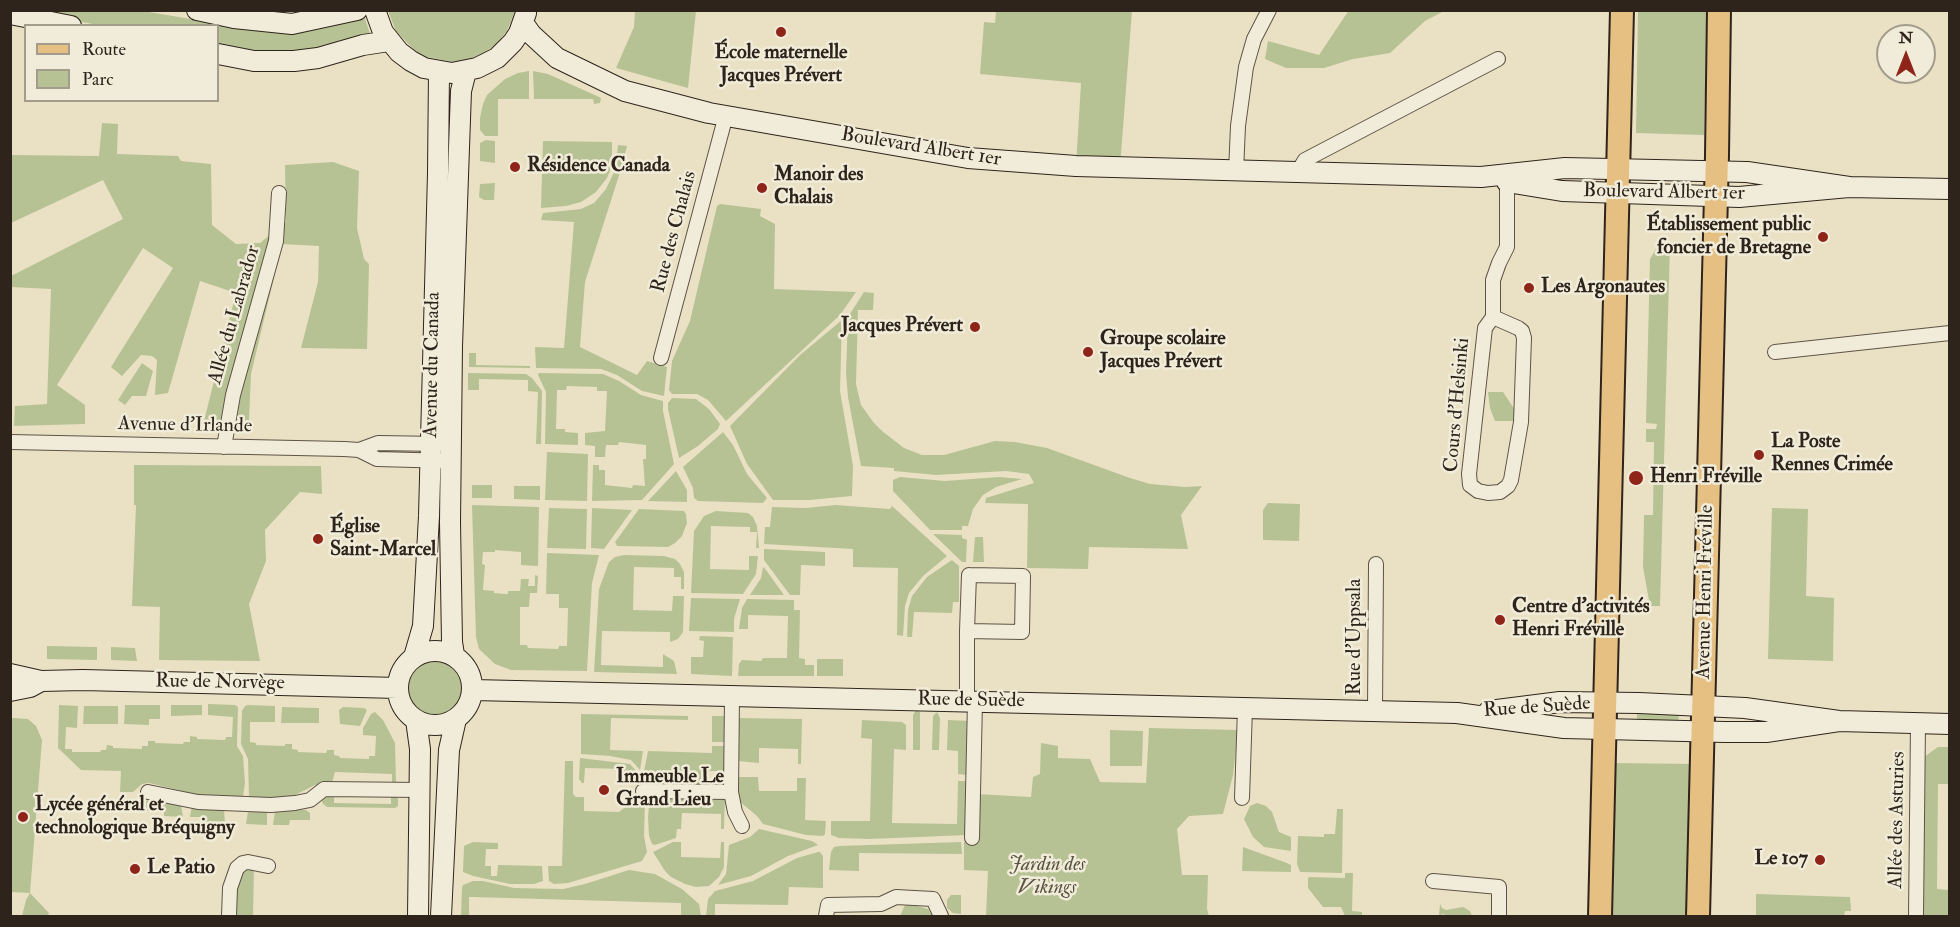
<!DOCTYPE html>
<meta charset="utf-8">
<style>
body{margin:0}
#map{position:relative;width:1960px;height:927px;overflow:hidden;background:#eae1c4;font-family:"IM FELL Double Pica",serif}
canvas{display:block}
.frame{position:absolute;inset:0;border:12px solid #2f241c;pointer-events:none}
.legend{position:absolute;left:24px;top:24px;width:195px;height:78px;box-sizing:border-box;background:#f1ecd9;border:2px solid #a39c8d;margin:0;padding:8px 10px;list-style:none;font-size:18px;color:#2f241c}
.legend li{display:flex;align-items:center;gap:12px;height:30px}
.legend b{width:30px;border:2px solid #a39c8d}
.north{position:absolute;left:1876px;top:24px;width:60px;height:60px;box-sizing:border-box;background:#f1ecd9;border:2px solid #a39c8d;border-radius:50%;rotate:0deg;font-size:16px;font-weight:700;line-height:24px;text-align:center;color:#2f241c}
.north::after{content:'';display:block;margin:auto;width:21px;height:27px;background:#8f2418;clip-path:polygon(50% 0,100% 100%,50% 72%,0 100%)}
</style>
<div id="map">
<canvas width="1960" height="927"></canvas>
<div class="frame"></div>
<ul class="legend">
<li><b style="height:8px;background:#e5c082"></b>Route</li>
<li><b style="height:16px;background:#b7c294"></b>Parc</li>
</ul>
<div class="north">N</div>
</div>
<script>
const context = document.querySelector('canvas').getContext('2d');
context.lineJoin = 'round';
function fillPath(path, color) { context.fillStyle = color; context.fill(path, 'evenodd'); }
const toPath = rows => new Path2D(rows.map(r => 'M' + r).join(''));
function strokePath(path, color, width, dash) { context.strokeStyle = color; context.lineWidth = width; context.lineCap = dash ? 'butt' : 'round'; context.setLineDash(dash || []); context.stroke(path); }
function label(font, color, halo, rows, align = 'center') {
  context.font = font + ' "IM FELL Double Pica",serif'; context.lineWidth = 5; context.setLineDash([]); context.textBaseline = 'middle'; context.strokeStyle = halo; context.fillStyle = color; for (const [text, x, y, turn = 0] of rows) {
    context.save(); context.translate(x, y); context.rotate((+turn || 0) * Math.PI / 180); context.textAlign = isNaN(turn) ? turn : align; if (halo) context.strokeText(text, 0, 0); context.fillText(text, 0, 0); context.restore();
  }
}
const green = toPath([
 [1349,10,1444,11,1425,21,1390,53,1353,59,1324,68,1286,68,1265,59,1268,41,1319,55],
 [22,11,143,11,257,30,288,32,364,15,370,34,290,54,255,54,218,47,218,26,98,25],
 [388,11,388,10,515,11,507,31,495,45,484,53,470,59,453,62,427,57,414,50,396,31],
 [635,11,696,11,688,88,616,68,634,27],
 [996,11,1132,11,1120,167,1076,166,1081,83,980,74,984,22,995,23],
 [1638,11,1707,11,1704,135,1636,133],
 [529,71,529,99,498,99,498,136,485,136,480,130,480,118,483,104,487,95,505,79,518,73],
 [533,71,548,74,597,96,601,98,600,103,594,104,593,99,534,99],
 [102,123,118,124,117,154,178,156,181,161,211,164,212,225,236,244,260,243,286,222,285,165,333,162,359,171,357,228,364,259,369,264,367,349,301,348,318,282,319,246,282,244,251,374,249,420,204,421,236,293,200,281,168,393,155,395,157,360,152,356,141,355,122,376,111,367,173,268,143,248,57,385,85,405,85,424,14,426,15,406,47,404,51,289,11,287,11,276,123,219,103,180,11,223,11,155,99,156],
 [486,140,495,141,495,163,480,161,480,143],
 [543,141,612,142,612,166,607,178,596,192,581,202,566,206,541,208],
 [618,145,627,146,622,166,585,282,580,347,637,375,647,361,667,367,664,396,642,391,617,375,601,369,536,368,535,347,564,348,574,222,541,220,543,213,581,209,594,203,606,189,615,170],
 [495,183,494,200,484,200,479,197,480,184],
 [720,204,761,209,760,216,775,224,774,289,856,292,840,315,726,421,708,400,697,394,672,394,669,390,672,361,690,321,717,206],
 [1670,244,1660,606,1650,606,1643,567,1644,515,1653,515,1654,442,1646,442,1646,429,1656,429,1657,424,1646,423,1650,259,1657,247],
 [864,292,874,293,873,310,858,310,856,384,861,405,874,423,882,431,904,448,922,455,944,455,995,441,1015,442,1047,448,1130,478,1150,484,1185,487,1202,486,1181,515,1188,549,1089,547,1088,569,1027,568,1028,504,985,503,986,498,1034,483,1029,474,1006,471,936,475,894,471,894,468,861,466,848,397,846,373,848,317],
 [842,320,840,391,853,466,852,496,809,500,773,500,747,464,730,426,800,355],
 [469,353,476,353,476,365,530,366,530,368,469,367],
 [142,363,153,371,146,396,132,396,125,405,118,400],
 [468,373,526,374,532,378,542,391,541,444,536,444,538,392,528,391,528,380,479,379,479,390,468,390],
 [539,373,603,374,619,381,641,395,663,401,663,411,674,464,642,500,592,501,593,465,599,465,599,470,605,470,605,485,632,488,633,485,645,486,643,459,646,459,646,445,619,442,618,445,606,445,605,457,595,457,595,446,585,445,585,433,605,431,607,391,597,391,597,387,567,386,566,390,557,390,556,429,565,429,565,432,578,433,578,445,545,444,546,392,538,375],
 [1488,392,1503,392,1519,416,1518,421,1495,421,1490,408],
 [672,398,696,399,709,409,720,424,718,429,698,446,679,458,668,409,668,403],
 [723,432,733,445,747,474,767,498,763,503,698,501,694,498,693,488,683,467],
 [547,452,588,454,587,501,545,500],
 [134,465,321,466,322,494,300,492,265,530,266,561,249,604,260,661,159,660,160,607,132,606,136,505,134,505],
 [676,471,687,490,687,502,648,501],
 [900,477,945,481,999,477,1022,479,996,487,983,495,973,509,968,526,962,526,962,530,930,530,893,491,893,480],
 [472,485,492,485,492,498,472,498],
 [514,486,540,486,540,500,514,499],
 [1268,503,1300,504,1299,541,1263,540,1263,510],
 [472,505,539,507,538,566,521,565,521,552,495,550,495,552,483,552,482,564,485,565,483,590,494,591,494,593,505,594,508,594,508,591,520,591,521,579,529,579,528,586,535,586,535,575,538,576,537,593,530,593,529,607,520,607,520,645,527,645,528,648,558,649,559,646,567,646,568,608,559,608,559,594,546,594,547,553,599,555,592,583,587,671,511,670,495,664,479,649,476,637],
 [835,505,890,509,892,506,947,556,923,576,909,593,905,606,903,636,897,635,898,568,853,567,853,549,764,544,765,527,770,527,772,507,806,508],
 [549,508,587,509,586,549,547,548],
 [592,508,632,510,604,549,591,548],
 [1772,508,1808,509,1806,596,1834,598,1833,661,1768,659],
 [639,509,684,511,686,514,687,523,682,536,675,543,668,547,617,546,615,542,618,538],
 [716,511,748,513,753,517,757,526,759,548,756,548,757,532,750,532,750,527,711,526,710,569,749,570,749,556,758,556,756,574,743,594,691,593,694,531,704,516],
 [933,534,962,535,962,538,967,540,966,562,962,562],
 [975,537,983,537,984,562,973,562],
 [764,549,825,552,825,566,801,565,800,595,790,595,764,560],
 [624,555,664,556,675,559,680,564,684,572,684,589,681,589,681,577,674,577,674,568,634,567,633,610,672,611,673,596,684,596,683,632,678,639,670,642,670,632,602,631,601,665,663,667,663,654,674,661,677,674,594,672,599,589,609,562,615,557],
 [952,560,959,566,959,602,953,602,952,613,914,612,912,637,907,637,908,610,912,596,927,577],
 [763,567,766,570,784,595,750,595,761,578],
 [691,598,740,599,734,619,734,632,689,631],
 [747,599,794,600,794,610,800,610,799,658,805,659,805,665,814,665,814,676,738,676,739,664,742,660,761,661,763,658,787,658,788,616,748,615,748,629,739,629,742,608],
 [700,636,733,637,732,676,691,674,691,657,703,657,704,641,699,640],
 [47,646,97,647,97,660,47,659],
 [111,647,135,648,137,661,111,660],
 [817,659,843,659,843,676,817,676],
 '408 689a27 27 0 1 1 54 0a27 27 0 1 1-54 0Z',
 [208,704,235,705,238,707,237,746,243,756,245,783,243,796,241,798,195,794,149,783,142,784,133,792,120,792,121,771,81,770,58,748,59,705,78,706,77,728,66,727,65,749,72,749,72,752,100,752,101,750,106,750,107,745,113,746,113,748,142,749,142,746,148,746,148,741,155,741,155,743,183,744,184,742,190,742,190,736,197,737,197,739,225,740,226,737,232,737,233,717,208,715],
 [125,705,160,705,160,719,149,719,149,725,124,724],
 [171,705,202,705,202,715,171,716],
 [248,705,275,706,275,722,250,722,250,742,256,743,256,745,285,746,285,744,292,744,292,749,298,750,298,752,326,753,327,750,334,750,334,755,339,756,340,758,369,759,369,756,375,756,376,736,363,735,363,728,371,714,375,712,383,720,395,743,396,783,392,784,392,774,335,772,332,783,315,785,287,799,249,798,248,759,241,744,242,711,245,706],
 [84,706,118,706,118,724,83,724],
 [282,707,319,708,319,723,281,723],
 [343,707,364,708,367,710,360,726,340,724,339,710],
 [916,710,920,712,920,750,913,750,913,715],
 [937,712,940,718,939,750,932,750,933,716],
 [1637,712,1679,713,1678,724,1637,724],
 [581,714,688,716,688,720,611,718,610,750,643,751,640,770,631,760,610,756,581,754],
 [712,716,727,716,727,742,712,742],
 [14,718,28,719,36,726,42,740,30,893,49,913,48,916,22,916,26,900,30,893,11,892,10,719],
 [738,718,802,719,801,764,798,764,798,749,759,748,759,763,737,761],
 [862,720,902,722,906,725,906,750,894,749,892,823,957,824,958,781,968,781,968,835,869,839,839,838,831,835,831,821,870,821,872,739,861,738],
 [948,720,971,721,967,775,958,774,958,751,947,750],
 [1149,728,1238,730,1233,775,1223,814,1189,816,1177,829,1182,875,1208,875,1207,909,1209,916,986,916,988,871,964,870,964,842,975,842,976,794,1031,797,1033,777,1040,774,1041,743,1058,746,1058,758,1090,759,1100,782,1146,783],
 [1110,730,1143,731,1142,766,1110,766],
 [712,746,727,746,726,771,706,771,705,786,642,782,648,751,712,753],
 [1938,747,1949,747,1949,784,1938,784,1937,889,1949,890,1949,916,1913,916,1914,764],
 [580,758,630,764,639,774,639,784,624,783,624,769,585,768,584,783,582,783,579,779],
 [565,761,573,761,573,794,576,797,584,797,584,811,619,812,624,808,624,798,645,800,644,836,647,852,642,861,568,883,554,884,549,881,548,866,562,866],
 [1612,763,1694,764,1690,916,1607,916],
 [737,777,758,777,759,791,797,791,797,778,806,778,805,820,826,821,825,834,823,836,806,835,763,824,757,816,739,801,737,794],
 [334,792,334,803,391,804,391,794,398,795,398,806,395,808,327,807,323,804,321,798],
 [725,796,724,829,721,829,721,814,682,813,681,829,677,829,676,838,655,845,652,844,649,836,648,817,650,797],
 [120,798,135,799,139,803,139,811,120,810],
 [151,798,181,805,183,817,164,816,164,811,145,811,146,801],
 [1257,803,1266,806,1272,812,1279,832,1291,837,1291,851,1264,847,1253,837,1244,819,1250,806],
 [192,805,224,809,225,824,206,823,206,817,190,817],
 [263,809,267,813,267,825,246,824,248,811],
 [286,809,306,810,310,813,310,820,290,820,289,825,273,825,275,811],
 [1337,809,1343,809,1342,873,1300,872,1297,864,1298,836,1324,837,1324,834,1335,834],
 [759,829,812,841,818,845,788,856,751,876,718,885,726,874,729,845,750,837],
 [473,842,498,843,498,849,486,849,485,866,491,866,491,876,497,876,498,865,542,866,543,881,534,884,510,884,473,876,463,872,464,846],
 [673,842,681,842,681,857,720,858,721,842,724,842,724,867,719,877,709,886,696,887,685,884,671,877,665,871,653,852],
 [961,842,962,854,859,853,859,871,829,870,831,852,834,847,839,846],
 [1243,847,1287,863,1291,865,1291,872,1242,871],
 [818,852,820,852,823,856,823,888,789,887,788,905,715,904,715,916,706,916,708,899,715,891,753,881,797,858],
 [254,866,253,916,232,916,237,872],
 [629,870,655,874,682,889,699,904,701,916,681,916,681,903,679,903,473,897,469,897,469,916,461,916,462,888,463,885,473,881,483,881,514,888,563,889,585,884],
 [1345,873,1353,873,1352,911,1362,912,1362,916,1345,916,1341,907,1323,907,1308,888,1308,878,1310,877,1345,878],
 [1756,894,1850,897,1851,911,1845,911,1844,916,1756,916],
 [951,895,961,895,961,914,953,913,947,908,947,900],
 [910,904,928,909,933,916,900,916,905,905],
 [1440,904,1442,908,1446,910,1463,907,1470,911,1472,916,1447,916,1443,914,1439,916]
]);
const street = toPath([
 [1236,172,1238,126,1246,67,1254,39,1269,10],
 [1297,173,1305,160,1498,59],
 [1493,317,1485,328,1469,474,1470,485,1478,491,1488,493,1500,492,1508,486,1511,480,1521,422,1524,338,1522,331,1518,328,1493,317,1493,280,1499,263,1507,247,1507,182],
 [1775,352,1950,333],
 [661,358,726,115],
 [10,442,344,449,359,450,377,459,451,461],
 [224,447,233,395,276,241,279,193],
 [359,450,378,443,439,444],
 [969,575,1023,576,1022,632,967,631,969,575],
 [732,696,731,792,735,812,742,826],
 [967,701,967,631],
 [1375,711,1376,564],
 [643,791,731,792],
 [148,792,198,802,271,805,295,803,310,800,324,789,420,790],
 [1242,798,1245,708],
 [972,838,975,701],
 [1433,881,1499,887,1499,916],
 [229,916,230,888,237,868,243,863,248,862,268,866],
 [826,916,828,905,881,904,896,897,933,899,941,916],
 [1916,916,1918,723]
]);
const secondary = toPath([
 [197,10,234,18,292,24,357,10],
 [375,10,383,32,399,52,411,61,424,68,452,73,477,68,497,58,513,42,519,33,526,13],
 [10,14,71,26],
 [523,23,531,34,557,58,625,91,709,113,968,158,1076,166,1481,177,1565,168,1747,172,1849,187],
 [218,54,254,61,294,61,318,58,363,45,389,41],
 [1507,182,1562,191,1739,197,1849,187,1950,189],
 '398 688a37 37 0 1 1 74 0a37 37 0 1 1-74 0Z',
 [454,655,452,642,450,522,452,346,461,91,466,71],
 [414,657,423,626,429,516,438,173,439,72],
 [10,674,41,681,83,680,398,688],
 [473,690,1457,713,1564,728,1725,732,1766,732,1839,721],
 [10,691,30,687,41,681],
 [1489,711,1560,702,1639,703,1745,708,1839,721,1950,724],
 [416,720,420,749,418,916],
 [441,916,449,750,456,719]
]);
const primary = toPath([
 [1600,916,1622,10],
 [1698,916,1717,155,1719,10]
]);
const markers = [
 [781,32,6,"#8f2418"],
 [515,167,6,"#8f2418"],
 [762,188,6,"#8f2418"],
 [1823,237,6,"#8f2418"],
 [1529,288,6,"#8f2418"],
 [975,327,6,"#8f2418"],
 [1088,352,6,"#8f2418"],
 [1759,455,6,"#8f2418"],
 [1636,478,8,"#8f2418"],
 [318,539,6,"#8f2418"],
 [1500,620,6,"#8f2418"],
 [604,790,6,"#8f2418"],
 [23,817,6,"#8f2418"],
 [1820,860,6,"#8f2418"],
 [135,869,6,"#8f2418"]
];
const poiNames = [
 ["École maternelle",781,54,"center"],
 ["Jacques Prévert",781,77,"center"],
 ["Résidence Canada",527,167],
 ["Manoir des",774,176],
 ["Chalais",774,199],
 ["Établissement public",1811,226,"right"],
 ["foncier de Bretagne",1811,249,"right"],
 ["Les Argonautes",1541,288],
 ["Jacques Prévert",963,327,"right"],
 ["Groupe scolaire",1100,340],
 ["Jacques Prévert",1100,363],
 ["La Poste",1771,443],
 ["Rennes Crimée",1771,466],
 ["Henri Fréville",1650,478],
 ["Église",330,528],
 ["Saint-Marcel",330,551],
 ["Centre d'activités",1512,608],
 ["Henri Fréville",1512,631],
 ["Immeuble Le",616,778],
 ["Grand Lieu",616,801],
 ["Lycée général et",35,806],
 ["technologique Bréquigny",35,829],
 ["Le 107",1808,860,"right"],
 ["Le Patio",147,869]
];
const streetNames = [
 ["Boulevard Albert 1er",921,148,9],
 ["Boulevard Albert 1er",1664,193,1],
 ["Rue des Chalais",675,232,-75],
 ["Allée du Labrador",235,315,-74],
 ["Avenue du Canada",433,365,-89],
 ["Cours d'Helsinki",1458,405,-85],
 ["Avenue d'Irlande",185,426,1],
 ["Avenue Henri Fréville",1706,592,-89],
 ["Rue d'Uppsala",1356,637,-90],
 ["Rue de Norvège",220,683,1],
 ["Rue de Suède",971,701,1],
 ["Rue de Suède",1537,708,-4],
 ["Allée des Asturies",1898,820,-89]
];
const parkNames = [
 ["Jardin des",1047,866],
 ["Vikings",1047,889]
];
fillPath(green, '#b7c294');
strokePath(street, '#5e5346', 16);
strokePath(secondary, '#2f241c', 22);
strokePath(primary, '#2f241c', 26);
strokePath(street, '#f1ecd9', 14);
strokePath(secondary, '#f1ecd9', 20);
strokePath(primary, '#e5c082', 22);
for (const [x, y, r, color] of markers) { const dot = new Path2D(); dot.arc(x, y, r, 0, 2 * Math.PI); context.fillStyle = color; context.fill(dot); strokePath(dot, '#f1ecd9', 2); }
label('bold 20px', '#2f241c', '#f1ecd9', poiNames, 'left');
label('20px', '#2f241c', '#f1ecd9', streetNames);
label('italic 20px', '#585340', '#f1ecd9', parkNames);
</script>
